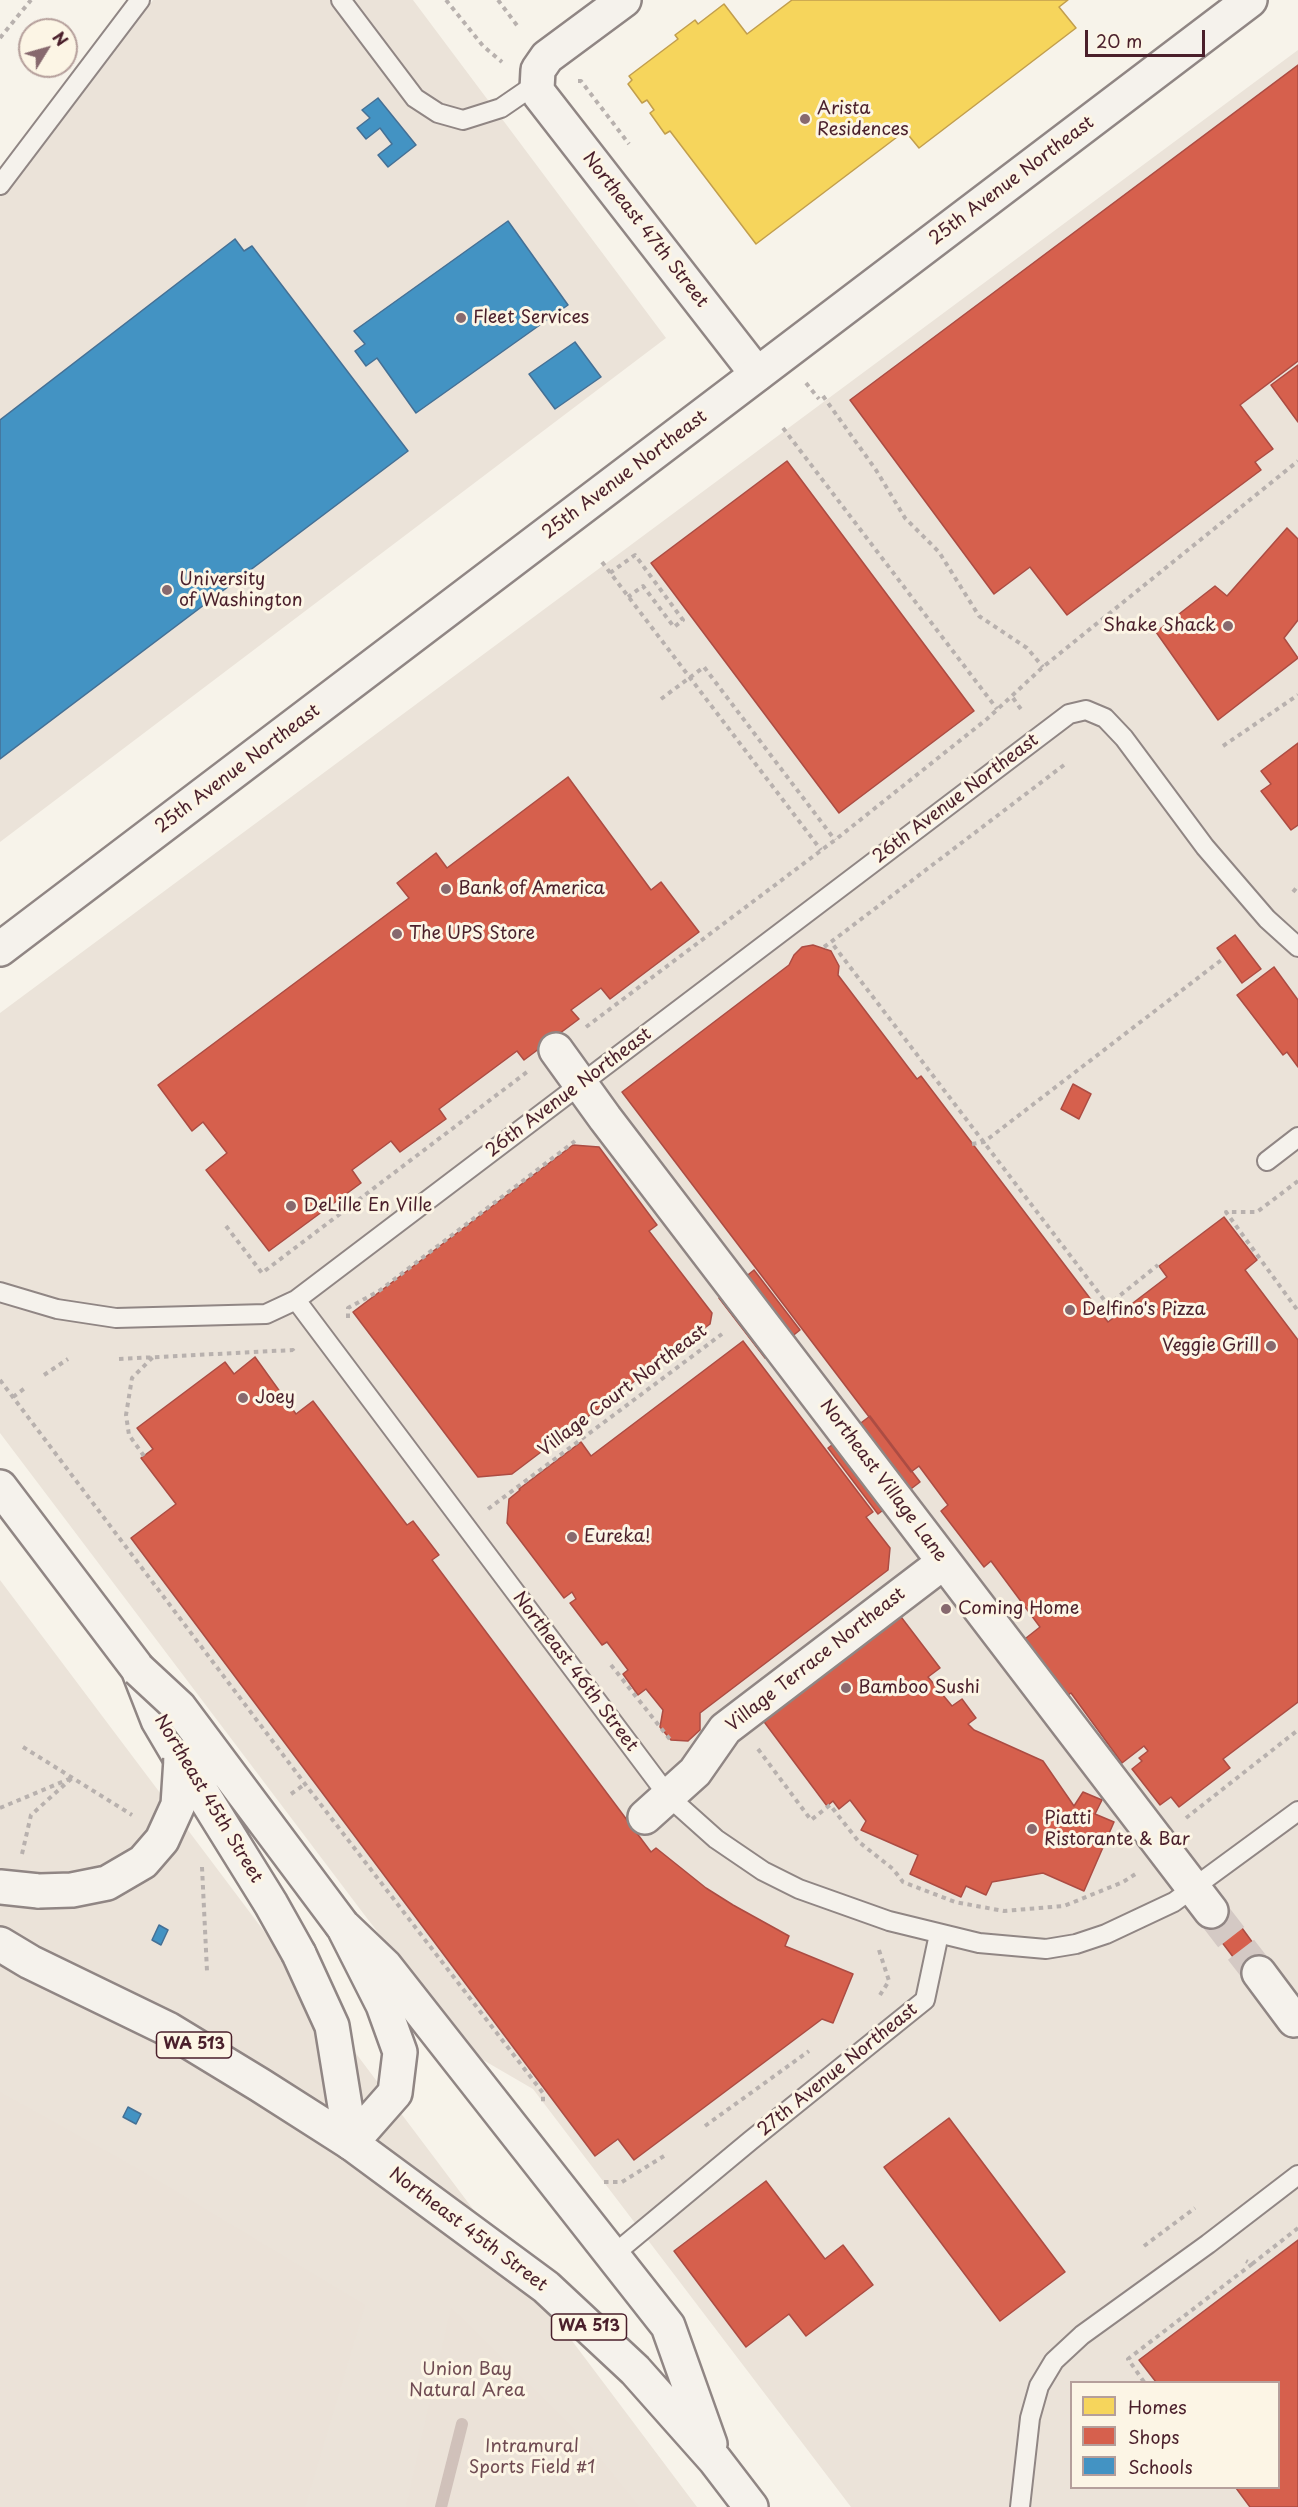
<!DOCTYPE html>
<style>
body{margin:0}
#map{position:relative;width:1298px;height:2507px;overflow:hidden;background:#f7f3ea;font-family:"Playpen Sans",sans-serif}
canvas{display:block}
.legend{position:absolute;left:1070px;top:2381px;width:210px;height:108px;box-sizing:border-box;background:#fcf5e5;border:2px solid #b59f9b;margin:0;padding:8px 10px;list-style:none;font-size:18px;color:#4a1f2b}
.legend li{display:flex;align-items:center;gap:12px;height:30px}
.legend b{width:30px;border:2px solid #b59f9b}
.north{position:absolute;left:18px;top:18px;width:60px;height:60px;box-sizing:border-box;background:#fcf5e5;border:2px solid #b59f9b;border-radius:50%;rotate:53deg;font-size:16px;font-weight:700;line-height:24px;text-align:center;color:#4a1f2b}
.north::after{content:'';display:block;margin:auto;width:21px;height:27px;background:#87696e;clip-path:polygon(50% 0,100% 100%,50% 72%,0 100%)}
.scale{position:absolute;left:1085px;top:30px;width:120px;height:27px;box-sizing:border-box;border:3px solid #4a1f2b;border-top:0;padding-left:8px;font-size:18px;line-height:21px;white-space:nowrap;color:#4a1f2b;-webkit-text-stroke:4px #fcf5e5;paint-order:stroke}
</style>
<div id="map">
<canvas width="1298" height="2507"></canvas>
<ul class="legend">
<li><b style="height:16px;background:#f6d55c"></b>Homes</li>
<li><b style="height:16px;background:#d6604d"></b>Shops</li>
<li><b style="height:16px;background:#4393c3"></b>Schools</li>
</ul>
<div class="north">N</div>
<div class="scale">20 m</div>
</div>
<script>
const context = document.querySelector('canvas').getContext('2d');
context.lineJoin = 'round';
function fillPath(path, color) { context.fillStyle = color; context.fill(path, 'evenodd'); }
const toPath = rows => new Path2D(rows.map(r => 'M' + r).join(''));
function strokePath(path, color, width, dash) { context.strokeStyle = color; context.lineWidth = width; context.lineCap = dash ? 'butt' : 'round'; context.setLineDash(dash || []); context.stroke(path); }
function label(font, color, halo, rows, align = 'center') {
  context.font = font + ' "Playpen Sans",sans-serif'; context.lineWidth = 6; context.setLineDash([]); context.textBaseline = 'middle'; context.strokeStyle = halo; context.fillStyle = color; for (const [text, x, y, turn = 0] of rows) {
    context.save(); context.translate(x, y); context.rotate((+turn || 0) * Math.PI / 180); context.textAlign = isNaN(turn) ? turn : align; if (halo) context.strokeText(text, 0, 0); context.fillText(text, 0, 0); context.restore();
  }
}
const built = toPath([
 [153,0,413,0,666,338,0,842,0,196],
 [1298,50,1298,2507,851,2507,533,2089,471,2053,363,1913,0,1433,0,1013],
 [1072,2382,1278,2382,1278,2488,1072,2488],
 [0,1580,30,1620,697,2507,0,2507]
]);
const green = toPath([
 [0,2092,142,2171,365,2305,305,2507,0,2507],
 [451,2308,585,2440,639,2507,406,2507]
]);
const homes = toPath([
 [792,0,1068,0,1059,7,1076,28,919,148,905,131,756,244,670,131,665,134,650,113,654,110,647,100,642,103,628,84,632,80,629,76,678,39,675,35,695,20,698,24,724,4,747,34,792,0]
]);
const shops = toPath([
 [1298,65,1298,361,1240,405,1273,449,1255,462,1261,470,1067,615,1030,567,994,594,850,400,1298,65],
 [1298,365,1298,422,1271,385,1298,365],
 [787,461,974,711,839,813,651,563,787,461],
 [1287,528,1298,539,1298,620,1284,638,1298,658,1218,720,1156,632,1215,586,1227,596,1287,528],
 [1298,743,1298,825,1291,830,1261,791,1271,784,1261,771,1298,743],
 [568,777,651,890,661,882,699,932,610,999,601,988,571,1010,579,1019,524,1060,517,1051,439,1109,446,1119,400,1152,391,1141,352,1170,361,1183,269,1251,206,1170,227,1153,203,1122,192,1131,158,1085,409,898,397,883,436,853,447,868,568,777],
 [1235,935,1261,969,1242,983,1217,948,1235,935],
 [813,945,831,951,839,966,838,975,917,1079,921,1076,1108,1322,1167,1277,1159,1266,1224,1217,1257,1260,1245,1270,1298,1340,1298,1702,1223,1759,1230,1768,1179,1807,1171,1797,1160,1805,1132,1769,1142,1761,1139,1758,1148,1751,1144,1746,1122,1763,1071,1693,1064,1698,1021,1642,1040,1627,991,1561,984,1567,941,1511,948,1505,919,1466,911,1472,622,1092,789,965,794,955,802,947,813,945],
 [1274,967,1298,1000,1298,1067,1287,1052,1283,1055,1237,995,1274,967],
 [1073,1084,1091,1094,1079,1119,1061,1109,1073,1084],
 [573,1145,599,1147,657,1225,649,1231,712,1313,710,1324,512,1474,478,1477,353,1312,573,1145],
 [754,1270,800,1330,765,1358,719,1298,754,1270],
 [743,1341,873,1512,866,1517,890,1548,888,1570,700,1713,700,1730,688,1741,671,1740,660,1727,663,1710,646,1689,638,1695,623,1674,628,1670,607,1642,602,1645,570,1603,576,1599,572,1592,564,1598,507,1523,509,1499,520,1490,519,1489,581,1442,591,1456,743,1341],
 [255,1357,296,1414,313,1401,407,1525,413,1521,439,1555,432,1560,651,1852,656,1848,706,1888,733,1905,789,1936,785,1946,853,1974,833,2023,822,2019,634,2160,618,2139,595,2156,131,1538,176,1504,141,1458,153,1449,137,1428,225,1362,234,1374,255,1357],
 [870,1416,920,1482,878,1514,828,1448,870,1416],
 [895,1609,940,1668,928,1677,952,1706,962,1699,976,1718,968,1724,974,1730,1043,1761,1074,1806,1083,1792,1102,1800,1095,1814,1114,1822,1084,1891,1043,1873,992,1882,986,1895,966,1886,961,1897,910,1874,918,1855,861,1830,866,1821,850,1800,839,1809,833,1801,827,1806,762,1719,895,1609],
 [1231,1913,1269,1965,1250,1979,1211,1928,1231,1913],
 [949,2118,1065,2272,1000,2321,884,2167,949,2118],
 [766,2181,825,2259,843,2245,873,2285,806,2336,789,2314,746,2347,674,2251,766,2181],
 [1298,2240,1298,2507,1250,2507,1236,2488,1278,2488,1278,2382,1156,2382,1139,2360,1298,2240]
]);
const schools = toPath([
 [378,98,416,145,388,167,378,155,392,144,380,128,366,139,357,128,370,118,362,110,378,98],
 [508,221,568,305,416,413,377,358,366,366,355,351,365,344,354,331,508,221],
 [235,239,244,251,252,246,408,451,0,759,0,420,235,239],
 [575,342,601,377,555,409,529,374,575,342],
 [159,1925,168,1930,161,1945,152,1940,159,1925],
 [128,2107,141,2114,136,2124,123,2117,128,2107]
]);
const stream = toPath([
 [441,2507,462,2424]
]);
const streetTunnel = toPath([
 [1211,1911,1259,1973]
]);
const path = toPath([
 [446,0,483,46,502,62],
 [498,0,519,28],
 [0,38,31,0],
 [578,81,581,81,629,144],
 [806,383,819,399],
 [823,396,876,470,905,518,939,552,979,616,1027,648,1043,667],
 [783,428,997,709],
 [602,562,821,850],
 [610,573,635,555,683,620,674,627,643,586,628,597],
 [1013,698,1023,712],
 [661,699,704,667,835,840],
 [1223,746,1298,695],
 [1064,765,831,942,1108,1305,1158,1265],
 [1293,892,1298,886],
 [824,947,831,942],
 [586,1027,835,840,987,719,1043,667,1298,461],
 [972,1144,984,1142,1224,958],
 [1298,1181,1257,1212,1226,1212,1298,1311],
 [226,1226,262,1273,527,1072],
 [348,1318,348,1308,379,1291,575,1141],
 [119,1359,293,1350,295,1353],
 [44,1375,68,1359],
 [0,1380,305,1784,543,2093,543,2105],
 [13,1397,25,1388],
 [144,1456,129,1435,126,1415,132,1378,153,1357],
 [488,1509,722,1334],
 [611,1665,672,1742],
 [23,1747,132,1815],
 [758,1749,811,1820,830,1805,859,1842,893,1869,903,1882,955,1902,1004,1911,1064,1906,1123,1882,1137,1873],
 [291,1794,305,1784],
 [0,1808,69,1779],
 [1186,1818,1298,1730],
 [22,1854,31,1815,72,1778],
 [202,1867,207,1971],
 [879,1950,889,1981,880,1995],
 [705,2126,809,2051],
 [604,2182,622,2182,664,2156],
 [1144,2246,1195,2208],
 [1252,2264,1298,2228],
 [1144,2382,1128,2359,1252,2264,1246,2261]
]);
const lane = toPath([
 [341,0,415,98,438,113,463,120,501,108,536,84],
 [0,185,140,0],
 [1267,1161,1298,1137],
 [0,1292,57,1309,116,1318,266,1314,296,1300,1069,714,1086,710,1105,718,1124,738,1205,847,1267,919,1298,947],
 [296,1300,669,1797,716,1839,763,1871,799,1889,889,1921,979,1943,1046,1949,1076,1944,1106,1934,1174,1902,1298,1811],
 [613,2255,750,2141,925,2000,939,1934],
 [1020,2507,1030,2418,1039,2386,1054,2361,1082,2335,1208,2244,1298,2175]
]);
const street = toPath([
 [624,0,547,57,538,70,537,89,540,95,757,374],
 [556,1050,605,1118,1211,1911],
 [645,1817,695,1772,725,1729,944,1562],
 [1259,1973,1294,2020]
]);
const secondary = toPath([
 [0,1487,138,1669,158,1720,181,1759],
 [345,1930,383,2005,400,2052,395,2093,351,2143],
 [299,1954,332,2026,351,2143]
]);
const primary = toPath([
 [0,949,1250,0],
 [0,1887,39,1891],
 [342,1925,385,1966,668,2326,710,2444],
 [0,1944,30,1962,168,2029,260,2085,351,2143,546,2287,635,2370,715,2460,751,2507]
]);
const secondaryBridge = toPath([
 [138,1669,179,1707,342,1925],
 [181,1759,271,1904,299,1954]
]);
const primaryBridge = toPath([
 [39,1891,72,1890,107,1883,143,1862,162,1840,178,1805,181,1759]
]);
const markers = [
 [805,119,6,"#87696e"],
 [461,318,6,"#87696e"],
 [167,590,6,"#87696e"],
 [1228,626,6,"#87696e"],
 [446,889,6,"#87696e"],
 [397,934,6,"#87696e"],
 [291,1206,6,"#87696e"],
 [1070,1310,6,"#87696e"],
 [1271,1346,6,"#87696e"],
 [243,1398,6,"#87696e"],
 [572,1537,6,"#87696e"],
 [946,1609,6,"#87696e"],
 [846,1688,6,"#87696e"],
 [1032,1829,6,"#87696e"]
];
const shields = [
 [194,2045,75],
 [589,2327,75]
];
const shieldNames = [
 ["WA 513",194,2045],
 ["WA 513",589,2327]
];
const poiNames = [
 ["Arista",817,109],
 ["Residences",817,130],
 ["Fleet Services",473,318],
 ["University",179,580],
 ["of Washington",179,601],
 ["Shake Shack",1216,626,"right"],
 ["Bank of America",458,889],
 ["The UPS Store",409,934],
 ["DeLille En Ville",303,1206],
 ["Delfino's Pizza",1082,1310],
 ["Veggie Grill",1259,1346,"right"],
 ["Joey",255,1398],
 ["Eureka!",584,1537],
 ["Coming Home",958,1609],
 ["Bamboo Sushi",858,1688],
 ["Piatti",1044,1819],
 ["Ristorante & Bar",1044,1840]
];
const streetNames = [
 ["25th Avenue Northeast",1012,181,-37],
 ["Northeast 47th Street",645,230,52],
 ["25th Avenue Northeast",625,475,-37],
 ["25th Avenue Northeast",238,769,-37],
 ["26th Avenue Northeast",956,799,-37],
 ["26th Avenue Northeast",569,1093,-37],
 ["Village Court Northeast",623,1391,-37],
 ["Northeast Village Lane",883,1481,53],
 ["Village Terrace Northeast",816,1660,-38],
 ["Northeast 46th Street",575,1672,53],
 ["Northeast 45th Street",208,1799,59],
 ["27th Avenue Northeast",838,2070,-39],
 ["Northeast 45th Street",468,2230,37]
];
const parkNames = [
 ["Union Bay",467,2370],
 ["Natural Area",467,2391],
 ["Intramural",532,2447],
 ["Sports Field #1",532,2468]
];
fillPath(built, '#ebe3d9');
fillPath(green, '#ebe2d8');
fillPath(homes, '#f6d55c');
strokePath(homes, '#c29e4d', 1.5);
fillPath(shops, '#d6604d');
strokePath(shops, '#ac4c43', 1.5);
fillPath(schools, '#4393c3');
strokePath(schools, '#457095', 1.5);
strokePath(stream, '#d0c1ba', 12);
strokePath(streetTunnel, '#d4c9c4', 33, [33, 16]);
strokePath(lane, '#908684', 22);
strokePath(street, '#908684', 38);
strokePath(secondary, '#908684', 38);
strokePath(primary, '#908684', 38);
strokePath(path, '#b8b1ae', 4, [4.5, 4.5]);
strokePath(lane, '#f5f2ec', 18);
strokePath(street, '#f5f2ec', 33);
strokePath(secondary, '#f5f2ec', 33);
strokePath(primary, '#f5f2ec', 33);
strokePath(secondaryBridge, '#908684', 38, []);
strokePath(primaryBridge, '#908684', 38, []);
strokePath(secondaryBridge, '#f5f2ec', 33);
strokePath(primaryBridge, '#f5f2ec', 33);
for (const [x, y, r, color] of markers) { const dot = new Path2D(); dot.arc(x, y, r, 0, 2 * Math.PI); context.fillStyle = color; context.fill(dot); strokePath(dot, '#fcf5e5', 2); }
for (const [x, y, w] of shields) { const box = new Path2D(); box.roundRect(x - w / 2, y - 13, w, 26, 4.5); context.fillStyle = '#fcf5e5'; context.fill(box); strokePath(box, '#4a1f2b', 1.5); }
label('bold 16px', '#4a1f2b', null, shieldNames);
label('18px', '#4a1f2b', '#fcf5e5', poiNames, 'left');
label('18px', '#4a1f2b', '#fcf5e5', streetNames);
label('18px', '#704c53', '#fcf5e5', parkNames);
</script>
